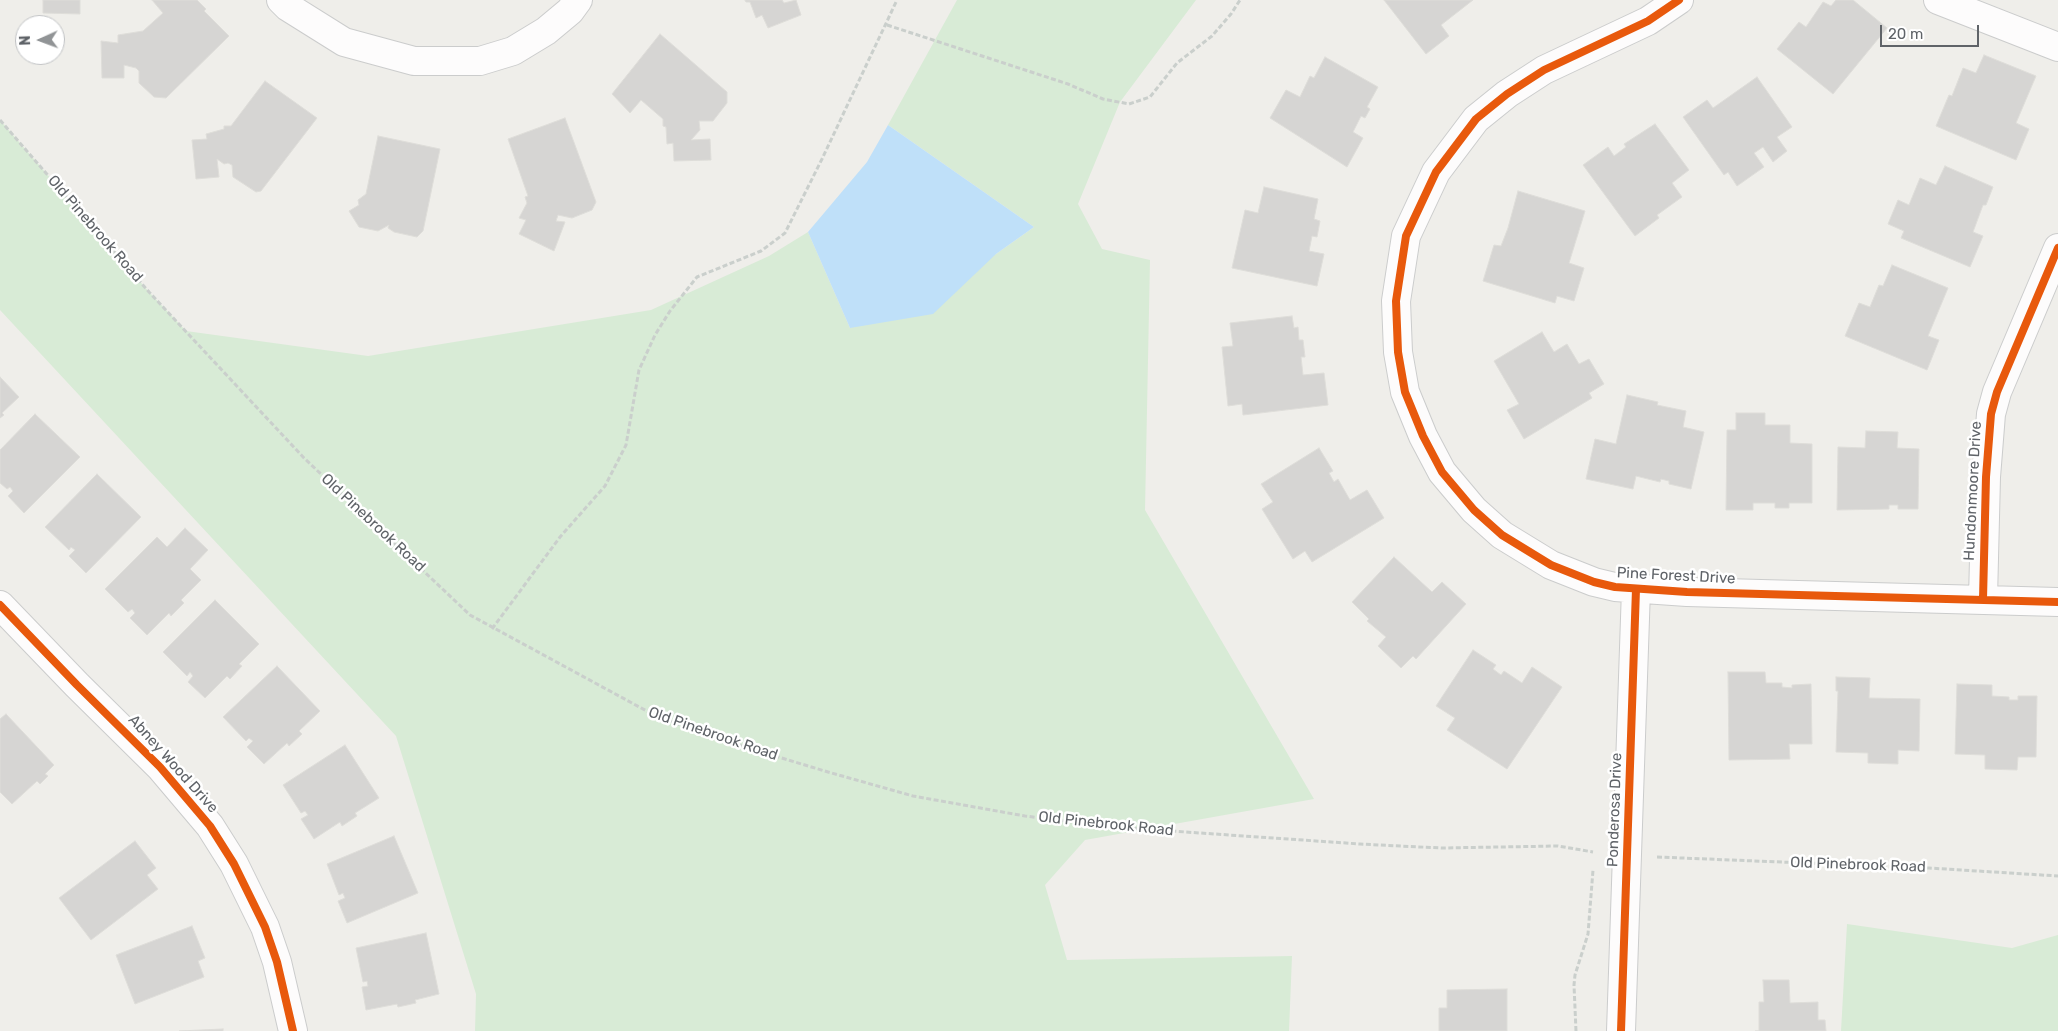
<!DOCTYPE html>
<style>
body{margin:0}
#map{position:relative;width:2058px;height:1031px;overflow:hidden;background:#efeeea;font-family:Rubik,sans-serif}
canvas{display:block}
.north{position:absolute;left:15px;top:15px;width:50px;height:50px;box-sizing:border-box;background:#fff;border:1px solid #bfc1c3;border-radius:50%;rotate:268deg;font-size:14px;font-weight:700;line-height:20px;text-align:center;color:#5f6368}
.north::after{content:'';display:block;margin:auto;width:18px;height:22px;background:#919496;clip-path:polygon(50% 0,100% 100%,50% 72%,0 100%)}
.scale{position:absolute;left:1880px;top:25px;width:99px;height:22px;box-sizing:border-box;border:2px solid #5f6368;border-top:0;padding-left:6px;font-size:15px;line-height:18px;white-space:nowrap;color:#5f6368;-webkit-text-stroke:4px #fff;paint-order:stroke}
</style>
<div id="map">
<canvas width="2058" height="1031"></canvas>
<div class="north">N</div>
<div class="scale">20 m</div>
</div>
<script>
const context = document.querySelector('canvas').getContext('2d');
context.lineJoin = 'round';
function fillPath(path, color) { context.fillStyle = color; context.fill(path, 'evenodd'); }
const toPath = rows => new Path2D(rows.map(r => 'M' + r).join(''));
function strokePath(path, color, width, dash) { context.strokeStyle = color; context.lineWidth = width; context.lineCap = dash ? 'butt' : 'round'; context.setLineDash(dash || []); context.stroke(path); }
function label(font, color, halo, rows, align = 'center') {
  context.font = font + ' Rubik,sans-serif'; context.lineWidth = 5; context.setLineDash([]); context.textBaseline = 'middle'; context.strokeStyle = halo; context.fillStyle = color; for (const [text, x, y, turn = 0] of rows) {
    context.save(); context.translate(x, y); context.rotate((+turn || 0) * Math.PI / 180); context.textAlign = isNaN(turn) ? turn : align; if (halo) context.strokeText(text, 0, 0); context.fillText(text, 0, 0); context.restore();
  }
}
const green = toPath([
 [957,0,1196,0,1120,102,1078,204,1102,249,1150,260,1145,510,1314,799,1085,840,1045,885,1067,960,1292,956,1289,1031,475,1031,476,994,396,736,0,310,0,120,149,292,186,331,368,356,651,310,769,256,808,232,850,328,996,254,1034,227,888,125],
 [1847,924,2012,948,2058,935,2058,1031,1841,1031]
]);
const water = toPath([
 [888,125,1034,227,996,254,933,314,850,328,808,232,867,162]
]);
const building = toPath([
 [43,0,80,0,80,14,43,13,43,0],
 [152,0,197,0,206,9,204,11,229,36,166,98,154,97,139,83,139,71,136,68,124,65,124,78,102,78,101,41,118,43,118,35,143,31,163,13,152,0],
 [745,0,782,0,784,3,796,0,801,15,768,28,762,15,756,18,750,2,746,2,745,0],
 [1384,0,1473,0,1441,25,1449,36,1426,54,1384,0],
 [1836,0,1853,0,1887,28,1833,94,1777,49,1799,22,1806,27,1823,2,1831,6,1836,0],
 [660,34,727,92,727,103,713,121,699,121,700,130,691,140,710,139,711,160,674,161,673,143,667,144,666,127,663,126,663,119,641,100,630,113,612,94,660,34],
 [1984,55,2036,76,2016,123,2029,129,2016,160,1936,126,1949,95,1952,96,1963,68,1976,73,1984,55],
 [1325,57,1378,87,1367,107,1370,109,1365,118,1361,116,1353,132,1363,138,1347,167,1270,118,1286,90,1300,97,1310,76,1314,78,1325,57],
 [1757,77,1792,127,1777,137,1787,151,1773,162,1763,147,1754,153,1764,167,1737,186,1728,172,1724,175,1683,117,1707,100,1713,108,1757,77],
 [265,81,317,118,261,191,256,192,233,177,232,165,228,163,224,164,217,159,219,177,196,179,192,140,207,139,206,134,224,129,224,126,231,126,265,81],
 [565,118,596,202,592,210,572,218,558,215,556,221,565,222,554,251,519,234,526,220,519,218,527,203,525,197,528,196,508,139,565,118],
 [1655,124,1689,170,1672,183,1682,197,1657,215,1659,218,1635,236,1583,165,1608,147,1614,156,1626,147,1624,144,1655,124],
 [378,136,440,149,423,231,417,237,394,232,388,228,389,225,378,231,359,227,349,211,359,205,358,200,366,194,378,136],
 [1945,166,1993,187,1986,205,1983,205,1973,232,1983,236,1970,267,1901,238,1904,231,1888,224,1898,200,1909,205,1920,178,1936,185,1945,166],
 [1264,187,1318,199,1314,219,1320,221,1317,237,1312,236,1309,251,1324,254,1317,286,1232,268,1245,210,1258,213,1264,187],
 [1518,191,1585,211,1569,263,1584,268,1574,301,1557,296,1555,303,1483,281,1494,245,1501,246,1508,228,1518,191],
 [1892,265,1948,288,1928,336,1939,340,1927,370,1845,336,1859,303,1870,307,1879,285,1883,286,1892,265],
 [1292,316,1294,328,1298,327,1299,340,1303,340,1305,357,1301,357,1303,375,1324,373,1328,405,1243,415,1242,404,1228,406,1222,347,1233,346,1230,323,1292,316],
 [1542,332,1554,352,1567,344,1579,364,1589,359,1604,384,1589,393,1592,398,1524,439,1507,410,1519,404,1494,361,1542,332],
 [0,377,19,397,2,413,4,415,0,418,0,377],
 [1627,395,1658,402,1657,405,1686,411,1683,427,1704,432,1691,489,1669,484,1669,481,1661,479,1660,482,1636,476,1633,489,1586,479,1595,439,1616,444,1627,395],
 [1736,413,1765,413,1765,425,1790,425,1790,443,1812,444,1812,503,1789,503,1789,508,1775,508,1775,503,1753,503,1753,510,1726,510,1727,430,1736,430,1736,413],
 [35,414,80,457,24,513,8,496,13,491,10,487,7,489,0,483,0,450,35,414],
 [1866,431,1898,432,1897,448,1919,449,1918,509,1898,509,1898,505,1889,505,1889,509,1837,510,1838,447,1865,448,1866,431],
 [1319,448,1333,471,1329,473,1334,482,1338,479,1350,500,1367,490,1384,518,1312,562,1305,551,1293,559,1262,509,1273,502,1261,484,1319,448],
 [97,474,141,517,86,573,69,556,75,550,71,547,69,550,45,527,97,474],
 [185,528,208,550,190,569,201,580,181,600,184,603,171,616,169,613,147,635,130,618,135,613,132,609,128,612,105,589,157,537,167,547,185,528],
 [1394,557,1432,592,1442,582,1466,604,1416,659,1413,656,1401,668,1378,646,1386,637,1367,621,1369,619,1352,602,1394,557],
 [215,600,259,644,239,664,242,666,230,679,227,676,205,698,188,682,193,676,190,672,187,676,163,652,215,600],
 [1473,650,1496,665,1493,669,1501,675,1504,671,1522,683,1532,667,1562,687,1507,769,1447,730,1455,718,1436,706,1473,650],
 [277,666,320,711,299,731,302,734,289,746,287,743,264,764,247,747,253,741,249,738,246,741,223,717,277,666],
 [1728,672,1765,672,1766,683,1782,683,1782,687,1792,688,1792,685,1811,684,1812,744,1789,744,1790,759,1729,760,1728,672],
 [1836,677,1870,678,1869,698,1920,699,1919,751,1898,750,1898,764,1868,763,1868,753,1836,752,1838,691,1836,691,1836,677],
 [1957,684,1992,685,1992,696,2009,697,2009,700,2018,700,2018,696,2037,696,2036,757,2018,757,2017,770,1985,769,1985,755,1955,754,1957,684],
 [6,714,54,765,45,774,48,776,40,784,37,781,12,804,0,792,0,719,6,714],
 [345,745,379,798,355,813,357,816,342,826,340,822,314,839,301,819,308,815,305,811,301,813,283,785,345,745],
 [394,836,418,893,347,923,338,901,345,898,343,893,339,895,327,864,394,836],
 [135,841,156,868,147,875,158,889,91,940,59,898,135,841],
 [192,926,205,958,198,961,204,977,135,1004,116,955,192,926],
 [426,933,439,994,415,1000,416,1003,398,1007,397,1004,366,1010,362,987,368,986,367,981,363,982,356,948,426,933],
 [1763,980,1789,980,1790,1003,1818,1002,1818,1020,1825,1020,1826,1031,1755,1031,1759,1031,1759,1002,1764,1002,1763,980],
 [1507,989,1507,1031,1439,1031,1439,1008,1447,1008,1447,990,1507,989],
 [223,1029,223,1031,179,1031,223,1029]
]);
const path = toPath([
 [887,25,1068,84,1103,99,1129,104,1150,97,1177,63,1212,36,1231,14,1240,0],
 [0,120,149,292,304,458,470,615,654,715,719,739,828,772,913,796,1025,816,1113,827,1360,844,1441,848,1558,846,1593,852],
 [492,629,560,537,605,486,626,445,639,370,655,335,670,311,697,277,761,251,785,233,822,159,897,0],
 [1657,857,1929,868,2058,876],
 [1576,1031,1574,985,1575,975,1588,934,1593,870]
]);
const street = toPath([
 [281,0,288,7,344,42,414,61,480,61,513,51,546,31,570,11,578,0],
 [1679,0,1648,21,1544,70,1507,94,1476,119,1436,172,1406,236,1396,301,1398,352,1405,392,1423,436,1442,472,1474,510,1502,535,1551,565,1594,582,1615,587,1687,592,2058,602],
 [1938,0,2058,47],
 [1983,599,1986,477,1991,414,1997,392,2058,248],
 [0,605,77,685,160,767,210,826,234,864,265,927,277,962,293,1031],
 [1621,1031,1636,589]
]);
const cycleway = toPath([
 [1679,0,1648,21,1544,70,1507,94,1476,119,1436,172,1406,236,1396,301,1398,352,1405,392,1423,436,1442,472,1474,510,1502,535,1551,565,1594,582,1615,587,1687,592,2058,602],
 [1983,599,1986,477,1991,414,1997,392,2058,248],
 [0,605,77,685,160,767,210,826,234,864,265,927,277,962,293,1031],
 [1621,1031,1636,589]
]);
const streetNames = [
 ["Old Pinebrook Road",95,229,49],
 ["Hundonmoore Drive",1973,491,-87],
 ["Old Pinebrook Road",373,523,43],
 ["Pine Forest Drive",1676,576,3],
 ["Old Pinebrook Road",713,734,19],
 ["Abney Wood Drive",173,764,48],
 ["Ponderosa Drive",1615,810,-88],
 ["Old Pinebrook Road",1106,824,6],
 ["Old Pinebrook Road",1858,865,2]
];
fillPath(green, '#d8ebd6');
fillPath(water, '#bfe0f9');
fillPath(building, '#d6d5d3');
strokePath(building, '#deddd9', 1);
strokePath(street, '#cbcccc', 30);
strokePath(path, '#cacfcc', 3, [5, 2.5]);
strokePath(street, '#fdfcfc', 28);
strokePath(cycleway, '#e8590c', 8);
label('15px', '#5f6368', '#fff', streetNames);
</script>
